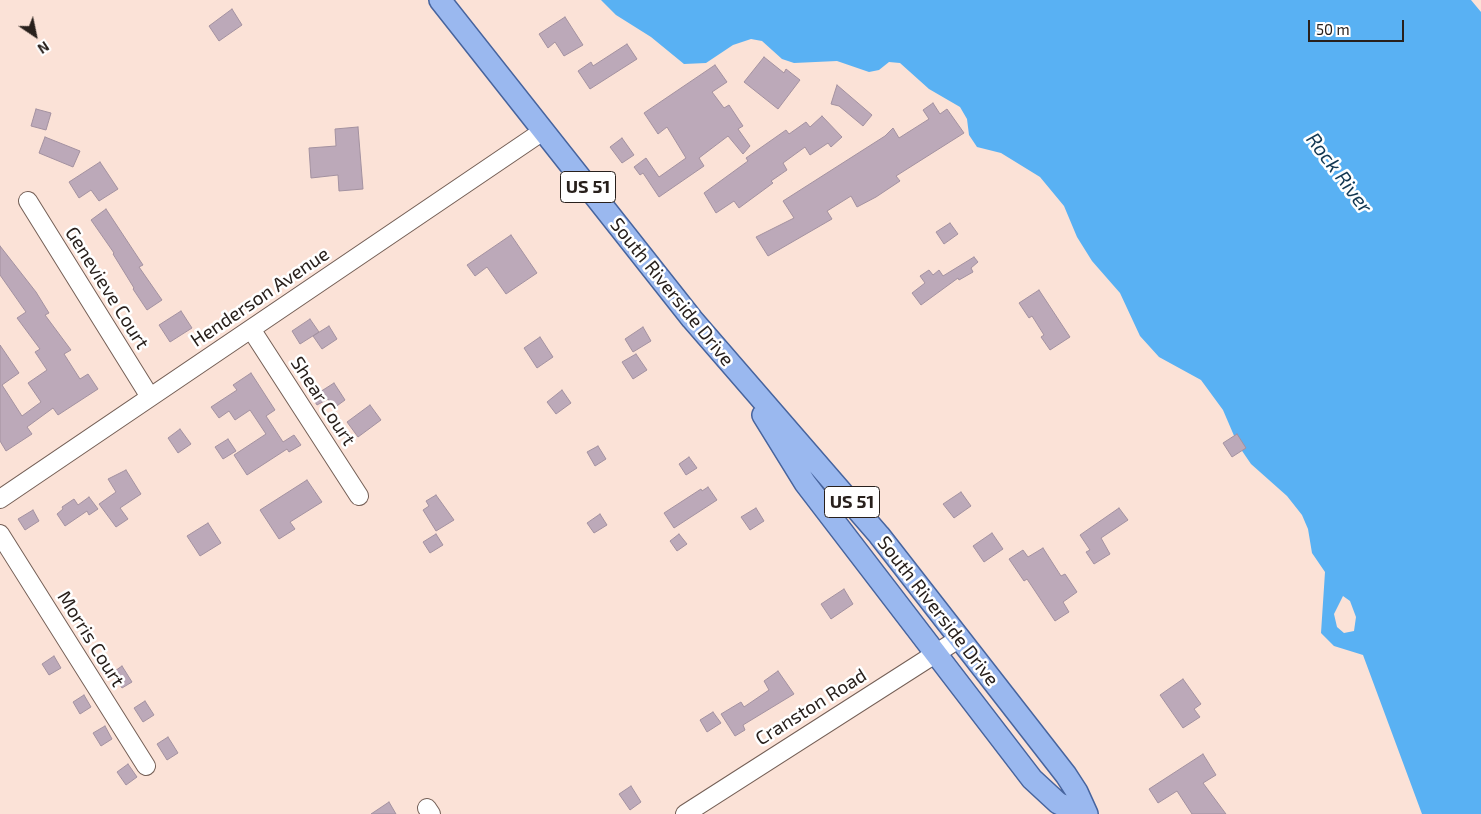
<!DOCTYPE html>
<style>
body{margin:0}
#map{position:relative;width:1481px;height:814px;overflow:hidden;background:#fbe2d7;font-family:"Exo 2",sans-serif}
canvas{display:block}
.north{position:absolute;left:10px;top:10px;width:50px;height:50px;-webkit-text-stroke:4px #fff;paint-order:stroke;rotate:146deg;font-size:14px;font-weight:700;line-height:20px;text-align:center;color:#28201c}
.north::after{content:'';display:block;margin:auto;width:18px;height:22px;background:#28201c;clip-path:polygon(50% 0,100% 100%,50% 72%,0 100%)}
.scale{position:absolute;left:1308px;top:20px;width:96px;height:22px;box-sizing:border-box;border:2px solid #28201c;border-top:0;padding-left:6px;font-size:15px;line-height:18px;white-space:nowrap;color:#28201c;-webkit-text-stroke:4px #fff;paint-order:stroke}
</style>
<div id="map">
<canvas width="1481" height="814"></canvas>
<div class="north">N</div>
<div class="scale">50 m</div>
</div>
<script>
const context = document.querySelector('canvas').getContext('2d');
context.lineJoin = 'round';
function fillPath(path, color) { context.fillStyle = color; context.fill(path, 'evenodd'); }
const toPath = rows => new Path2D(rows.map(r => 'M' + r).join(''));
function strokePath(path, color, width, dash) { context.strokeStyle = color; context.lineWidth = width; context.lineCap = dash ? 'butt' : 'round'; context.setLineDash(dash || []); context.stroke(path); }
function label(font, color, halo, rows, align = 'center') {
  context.font = font + ' "Exo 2",sans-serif'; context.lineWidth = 5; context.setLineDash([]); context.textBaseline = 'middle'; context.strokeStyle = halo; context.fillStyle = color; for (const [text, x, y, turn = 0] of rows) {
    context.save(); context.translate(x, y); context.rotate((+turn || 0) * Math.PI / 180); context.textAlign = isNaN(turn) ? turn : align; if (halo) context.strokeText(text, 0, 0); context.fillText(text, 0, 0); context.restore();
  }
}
const water = toPath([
 [601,0,1471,0,1481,12,1481,814,1422,814,1363,655,1334,646,1321,633,1325,572,1312,553,1308,529,1302,515,1287,496,1251,464,1238,445,1223,410,1201,380,1159,357,1140,336,1120,293,1092,261,1077,237,1064,206,1040,177,1001,153,977,147,969,135,967,119,960,107,929,89,900,63,889,62,879,70,869,72,837,61,794,63,782,59,762,41,751,39,733,45,706,63,684,64,651,37,616,15],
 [1343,596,1350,601,1356,617,1354,631,1344,633,1337,627,1334,614]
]);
const building = toPath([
 [232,9,242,25,219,41,209,26,232,9],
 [565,17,583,45,564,56,555,42,548,48,539,34,565,17],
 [627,44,637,59,590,89,578,71,591,62,593,66,627,44],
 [764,57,784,73,786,69,800,80,778,109,744,82,764,57],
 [715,65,727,82,712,92,724,108,729,105,743,126,738,129,750,146,743,154,728,136,699,158,704,166,659,197,643,173,640,175,634,167,646,158,659,177,686,158,667,127,658,134,644,113,715,65],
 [837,85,872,115,863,126,839,106,831,104,837,85],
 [933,103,940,114,947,109,964,133,896,176,900,181,876,197,857,207,851,196,827,211,832,219,768,256,756,237,794,218,783,201,885,136,893,128,899,138,929,119,923,110,933,103],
 [36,109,51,113,46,130,31,126,36,109],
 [822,116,842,137,831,147,828,143,810,155,805,147,783,163,787,170,771,181,773,183,739,208,734,201,716,213,704,193,748,161,746,158,786,130,789,134,806,122,810,127,822,116],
 [358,127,363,189,339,191,338,175,311,178,309,148,336,146,335,129,358,127],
 [45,137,80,151,73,167,39,153,45,137],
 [622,138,634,155,622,163,610,147,622,138],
 [100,162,118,189,99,201,91,190,79,198,69,182,100,162],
 [106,209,143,265,139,267,162,300,147,310,133,289,134,288,113,254,114,253,91,220,106,209],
 [950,223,958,234,944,244,936,232,950,223],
 [511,235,537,273,506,294,487,267,475,276,467,265,511,235],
 [0,246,36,292,49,313,45,315,71,350,64,354,80,379,88,374,98,389,58,415,53,408,27,427,32,434,6,451,0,441,0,345,19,373,2,385,22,416,41,402,28,383,47,370,35,352,40,349,17,318,26,312,0,275,0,246],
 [974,257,978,262,971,268,973,272,959,280,958,278,921,305,912,293,925,283,920,276,929,270,933,275,939,270,943,276,974,257],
 [1039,290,1070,337,1050,350,1041,337,1044,335,1032,316,1029,318,1019,303,1039,290],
 [181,311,192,328,170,342,159,325,181,311],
 [310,319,319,332,300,344,292,331,310,319],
 [329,326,337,339,322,349,313,336,329,326],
 [643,327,651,341,633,352,625,339,643,327],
 [540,337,553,357,537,368,524,348,540,337],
 [636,354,647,370,633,379,622,362,636,354],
 [251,373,275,410,266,416,283,442,294,435,301,445,289,452,287,449,247,475,234,455,266,434,250,410,235,420,229,411,219,418,211,407,237,390,233,385,251,373],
 [334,383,345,400,334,408,328,399,317,405,312,397,334,383],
 [562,390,571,403,556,414,547,402,562,390],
 [370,405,381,420,358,437,347,422,370,405],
 [180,429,191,444,178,453,168,438,180,429],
 [1237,434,1246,448,1232,457,1223,443,1237,434],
 [228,439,236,451,223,459,215,447,228,439],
 [598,446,606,459,595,466,587,452,598,446],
 [689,457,697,468,686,475,679,464,689,457],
 [126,470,141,494,120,508,128,519,116,527,99,504,116,492,108,479,126,470],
 [307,480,322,502,290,522,295,529,279,539,260,510,307,480],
 [708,487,717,500,674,528,664,513,701,489,702,491,708,487],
 [961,492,971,506,954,518,943,504,961,492],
 [436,495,454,520,436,531,423,510,429,506,426,501,436,495],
 [89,497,98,509,89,515,87,511,65,526,57,514,63,509,62,507,74,499,78,505,89,497],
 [756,508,764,521,750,530,741,517,756,508],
 [1119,508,1128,520,1101,538,1110,554,1094,564,1086,552,1090,550,1080,535,1119,508],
 [33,510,39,521,25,530,18,519,33,510],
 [600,514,607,525,594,533,587,523,600,514],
 [208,523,221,543,200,556,187,536,208,523],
 [992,533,1003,549,984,562,973,546,992,533],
 [436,534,443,545,430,553,423,542,436,534],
 [679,534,687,544,677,551,670,541,679,534],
 [1043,548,1061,576,1065,574,1077,592,1063,602,1069,612,1055,621,1027,579,1024,581,1009,559,1023,550,1028,557,1043,548],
 [844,589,853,604,831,619,821,604,844,589],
 [54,656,61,668,49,675,42,664,54,656],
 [122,666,132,682,122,688,112,673,122,666],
 [778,671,794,694,743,725,745,730,735,736,721,714,741,702,744,707,769,690,764,681,778,671],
 [1183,679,1201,704,1194,709,1200,717,1183,728,1160,695,1183,679],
 [84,695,91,707,80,714,73,702,84,695],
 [145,701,154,715,143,722,134,708,145,701],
 [713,712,721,723,707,732,700,720,713,712],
 [105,726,112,739,101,746,93,733,105,726],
 [168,737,178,753,167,760,157,744,168,737],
 [1203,754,1216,775,1203,783,1226,814,1192,814,1177,791,1158,803,1149,789,1203,754],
 [128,764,137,777,126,785,117,772,128,764],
 [631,786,641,802,630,810,619,794,631,786],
 [389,802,396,814,371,814,389,802]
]);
const minor = toPath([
 [28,201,150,397],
 [251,329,359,496],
 [0,499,543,131],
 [0,534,146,766],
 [427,808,431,814],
 [685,814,960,638]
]);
const major = toPath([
 [440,0,692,319,879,535,1066,775,1077,792,1087,814],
 [763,415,805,483,1032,779,1058,803,1081,814]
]);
const shields = [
 [588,187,55],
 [852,502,55]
];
const shieldNames = [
 ["US 51",588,187],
 ["US 51",852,502]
];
const streetNames = [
 ["Genevieve Court",107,288,58],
 ["South Riverside Drive",672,292,51],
 ["Henderson Avenue",260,297,-34],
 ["Shear Court",323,401,57],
 ["South Riverside Drive",938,611,52],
 ["Morris Court",91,639,58],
 ["Cranston Road",811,707,-32]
];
const waterNames = [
 ["Rock River",1339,173,53]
];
fillPath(water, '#59b1f3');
fillPath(building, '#bca9b9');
strokePath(building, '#a391a0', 1);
strokePath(minor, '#745f56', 20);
strokePath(major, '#47649e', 24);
strokePath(minor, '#fff', 18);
strokePath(major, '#9ab8ef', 21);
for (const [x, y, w] of shields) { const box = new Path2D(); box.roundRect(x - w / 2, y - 15.5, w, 31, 4); context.fillStyle = '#fff'; context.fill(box); strokePath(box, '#28201c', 1); }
label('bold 18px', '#28201c', null, shieldNames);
label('19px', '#28201c', '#fff', streetNames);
label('italic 20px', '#113651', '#fff', waterNames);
</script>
